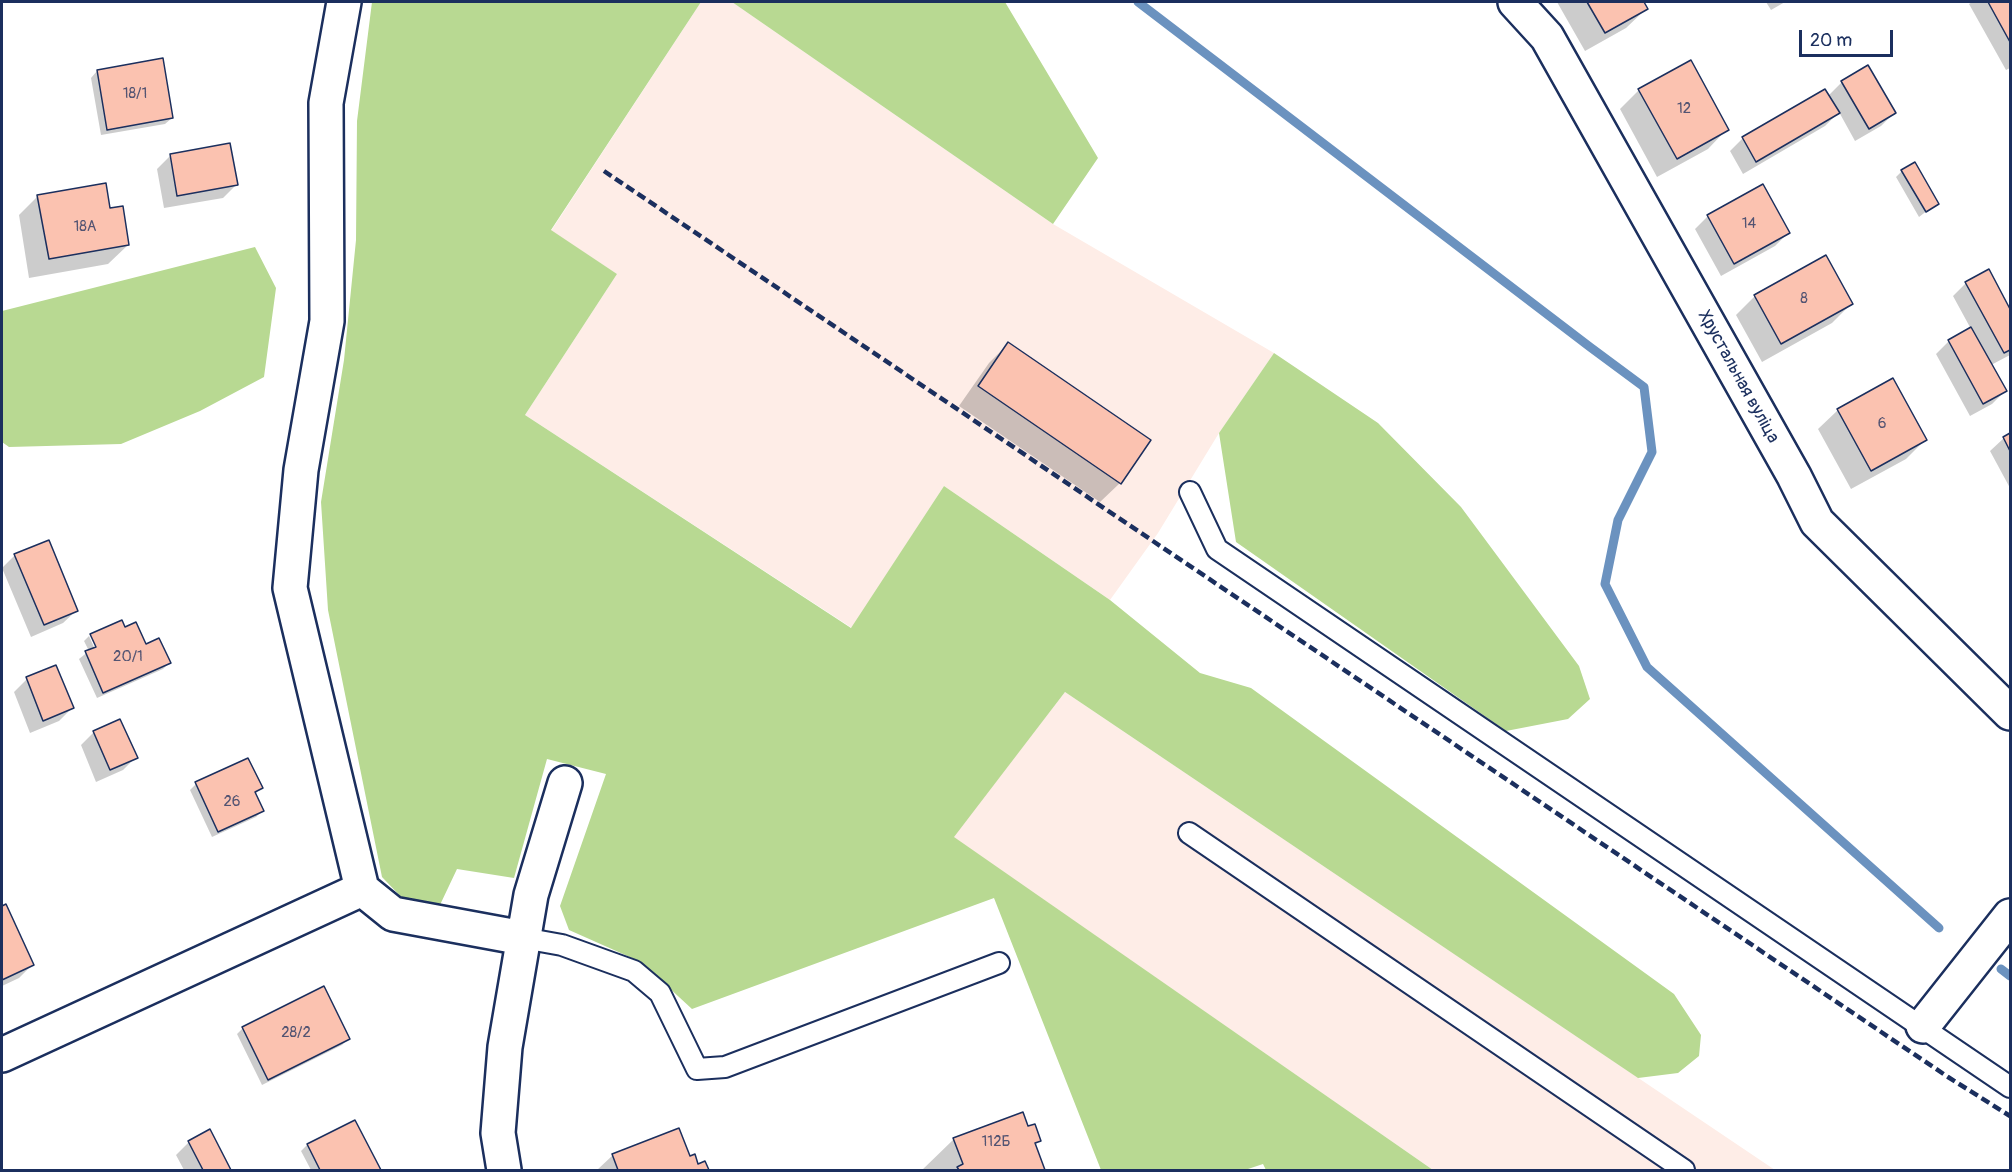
<!DOCTYPE html>
<meta charset="utf-8">
<style>
body{margin:0}
#map{position:relative;width:2012px;height:1172px;overflow:hidden;background:#fff;font-family:Pangolin,sans-serif}
canvas{display:block}
.frame{position:absolute;inset:0;border:3px solid #1b2f5e;pointer-events:none}
.scale{position:absolute;left:1799px;top:30px;width:94px;height:27px;box-sizing:border-box;border:3px solid #1b2f5e;border-top:0;padding-left:8px;font-size:18px;line-height:21px;white-space:nowrap;color:#1b2f5e;-webkit-text-stroke:4px #fff;paint-order:stroke}
</style>
<div id="map">
<canvas width="2012" height="1172"></canvas>
<div class="frame"></div>
<div class="scale">20 m</div>
</div>
<script>
const context = document.querySelector('canvas').getContext('2d');
context.lineJoin = 'round';
function fillPath(path, color) { context.fillStyle = color; context.fill(path, 'evenodd'); }
const toPath = rows => new Path2D(rows.map(r => 'M' + r).join(''));
function strokePath(path, color, width, dash) { context.strokeStyle = color; context.lineWidth = width; context.lineCap = dash ? 'butt' : 'round'; context.setLineDash(dash || []); context.stroke(path); }
function label(font, color, halo, rows, align = 'center') {
  context.font = font + ' Pangolin,sans-serif'; context.lineWidth = 4.5; context.setLineDash([]); context.textBaseline = 'middle'; context.strokeStyle = halo; context.fillStyle = color; for (const [text, x, y, turn = 0] of rows) {
    context.save(); context.translate(x, y); context.rotate((+turn || 0) * Math.PI / 180); context.textAlign = isNaN(turn) ? turn : align; if (halo) context.strokeText(text, 0, 0); context.fillText(text, 0, 0); context.restore();
  }
}
const built = toPath([
 [701,2,732,2,1053,224,1274,353,1219,433,1158,533,1110,600,944,486,852,628,525,415,617,274,551,231],
 [1065,692,1775,1170,1433,1170,953,837]
]);
const green = toPath([
 [372,2,701,2,551,230,617,274,525,415,851,628,944,486,1110,600,1200,673,1251,688,1674,994,1701,1035,1699,1056,1678,1073,1638,1078,1065,692,954,837,1433,1170,1266,1170,1263,1164,1245,1170,1101,1170,994,898,692,1009,641,962,569,930,560,906,606,774,547,759,514,878,457,869,439,907,406,902,382,877,328,610,321,502,344,360,356,240,357,121],
 [732,2,1005,2,1098,158,1053,224],
 [255,247,276,288,264,377,200,411,121,444,9,447,2,442,2,311],
 [1274,353,1378,423,1461,507,1579,666,1590,699,1568,719,1506,731,1236,542,1219,433]
]);
const shadow = toPath([
 [1557,2,1642,2,1646,9,1626,28,1585,51],
 [1766,2,1785,2,1771,10],
 [1972,2,2010,2,2010,68,2006,70,1969,4],
 [97,71,172,118,165,124,101,135,91,78],
 [1842,82,1894,113,1881,126,1855,141,1839,112,1825,126,1743,174,1730,151,1743,138,1828,96],
 [1639,90,1727,129,1708,149,1657,177,1620,109],
 [170,156,236,185,223,198,164,208,157,169],
 [1902,171,1937,203,1919,217,1896,177],
 [38,196,109,210,128,245,108,264,29,278,19,215],
 [1708,216,1788,233,1775,246,1721,276,1695,229],
 [1988,271,2010,312,2010,355,1991,365,2005,391,1992,404,1970,416,1936,354,1949,341,1971,329,1953,296,1966,283],
 [1755,296,1851,304,1832,323,1762,362,1736,315],
 [1008,344,1120,483,1100,502,959,406,989,363],
 [1838,410,1926,439,1906,459,1851,489,1818,429],
 [2010,434,2010,488,1990,451,2004,438],
 [15,555,77,610,63,623,31,637,2,568],
 [125,629,169,663,163,669,97,698,79,659,89,651,84,641,89,636,97,654,100,653,91,635],
 [56,667,72,708,59,721,30,733,14,692,27,679],
 [94,732,136,757,123,770,96,782,81,745],
 [196,784,261,788,254,795,262,811,256,817,212,837,190,790],
 [6,906,32,965,19,978,2,986,2,908],
 [243,1028,348,1039,342,1045,262,1085,237,1034],
 [354,1122,379,1170,311,1170,301,1151,307,1145],
 [1027,1128,1040,1141,1034,1146,1043,1170,922,1170,954,1139],
 [210,1131,229,1170,184,1170,176,1155,189,1142],
 [613,1155,689,1158,698,1166,704,1163,707,1170,597,1170]
]);
const stream = toPath([
 [1138,2,1590,347,1644,387,1652,452,1618,520,1605,584,1647,667,1939,928],
 [2001,969,2010,976]
]);
const building = toPath([
 [1587,2,1644,2,1648,9,1605,33,1587,2],
 [1988,2,2010,2,2010,42,1988,2],
 [163,58,173,118,107,130,97,70,163,58],
 [1691,60,1729,130,1677,159,1638,89,1691,60],
 [1868,65,1896,113,1869,129,1841,81,1868,65],
 [1825,89,1840,113,1756,162,1742,137,1825,89],
 [230,143,238,185,177,196,170,154,230,143],
 [1915,162,1939,204,1926,212,1901,170,1915,162],
 [106,183,110,208,123,206,129,245,49,259,37,195,106,183],
 [1763,184,1790,233,1734,264,1707,215,1763,184],
 [1826,255,1853,304,1781,344,1754,295,1826,255],
 [1989,269,2010,309,2010,350,2004,353,1965,282,1989,269],
 [1971,327,2007,391,1983,404,1948,340,1971,327],
 [1008,342,1151,440,1121,484,978,386,1008,342],
 [1893,378,1927,440,1871,471,1837,409,1893,378],
 [2010,433,2010,451,2003,437,2010,433],
 [49,540,78,611,44,625,14,554,49,540],
 [122,620,125,627,136,622,146,644,159,638,171,663,103,693,85,651,96,647,90,634,122,620],
 [56,665,74,708,43,721,26,677,56,665],
 [120,719,138,758,110,770,93,731,120,719],
 [248,758,263,788,255,792,264,811,218,832,195,782,248,758],
 [6,904,34,965,2,980,2,906,6,904],
 [324,986,350,1039,268,1080,242,1027,324,986],
 [1023,1112,1028,1126,1035,1124,1041,1141,1035,1143,1045,1170,959,1170,957,1167,963,1164,953,1138,1023,1112],
 [355,1120,381,1170,320,1170,307,1144,355,1120],
 [679,1128,690,1156,695,1154,698,1164,705,1161,709,1170,616,1170,618,1170,612,1154,679,1128],
 [210,1129,231,1170,203,1170,188,1141,210,1129]
]);
const service = toPath([
 [1190,492,1217,549,2010,1087],
 [1189,833,1684,1170],
 [523,938,562,945,634,971,660,993,697,1069,725,1067,999,963]
]);
const minor = toPath([
 [344,2,326,103,327,321,301,470,290,588,362,889,393,914,523,938],
 [1515,2,1547,37,1794,476,1817,522,2010,713],
 [1923,1026,2010,916],
 [2,1055,362,889],
 [504,1170,498,1133,505,1047,531,895,565,783]
]);
const rail = toPath([
 [604,171,1948,1077,2010,1116]
]);
const numberNames = [
 ["18/1",135,94],
 ["12",1684,109],
 ["14",1749,224],
 ["18А",85,227],
 ["8",1804,299],
 ["6",1882,424],
 ["20/1",128,657],
 ["26",232,802],
 ["28/2",296,1033],
 ["112Б",996,1142]
];
const streetNames = [
 ["Хрустальная вуліца",1738,377,61]
];
fillPath(built, '#feede7');
fillPath(green, '#b8d992');
fillPath(shadow, '#0003');
strokePath(stream, '#6b92bf', 9);
fillPath(building, '#fbc2b0');
strokePath(building, '#1b2f5e', 1.5);
strokePath(service, '#1b2f5e', 24);
strokePath(minor, '#1b2f5e', 38);
strokePath(service, '#fff', 20);
strokePath(minor, '#fff', 33);
strokePath(rail, '#1b2f5e', 4.5, [9, 4.5]);
label('15px', '#535472', null, numberNames);
label('18px', '#1b2f5e', '#fff', streetNames);
</script>
